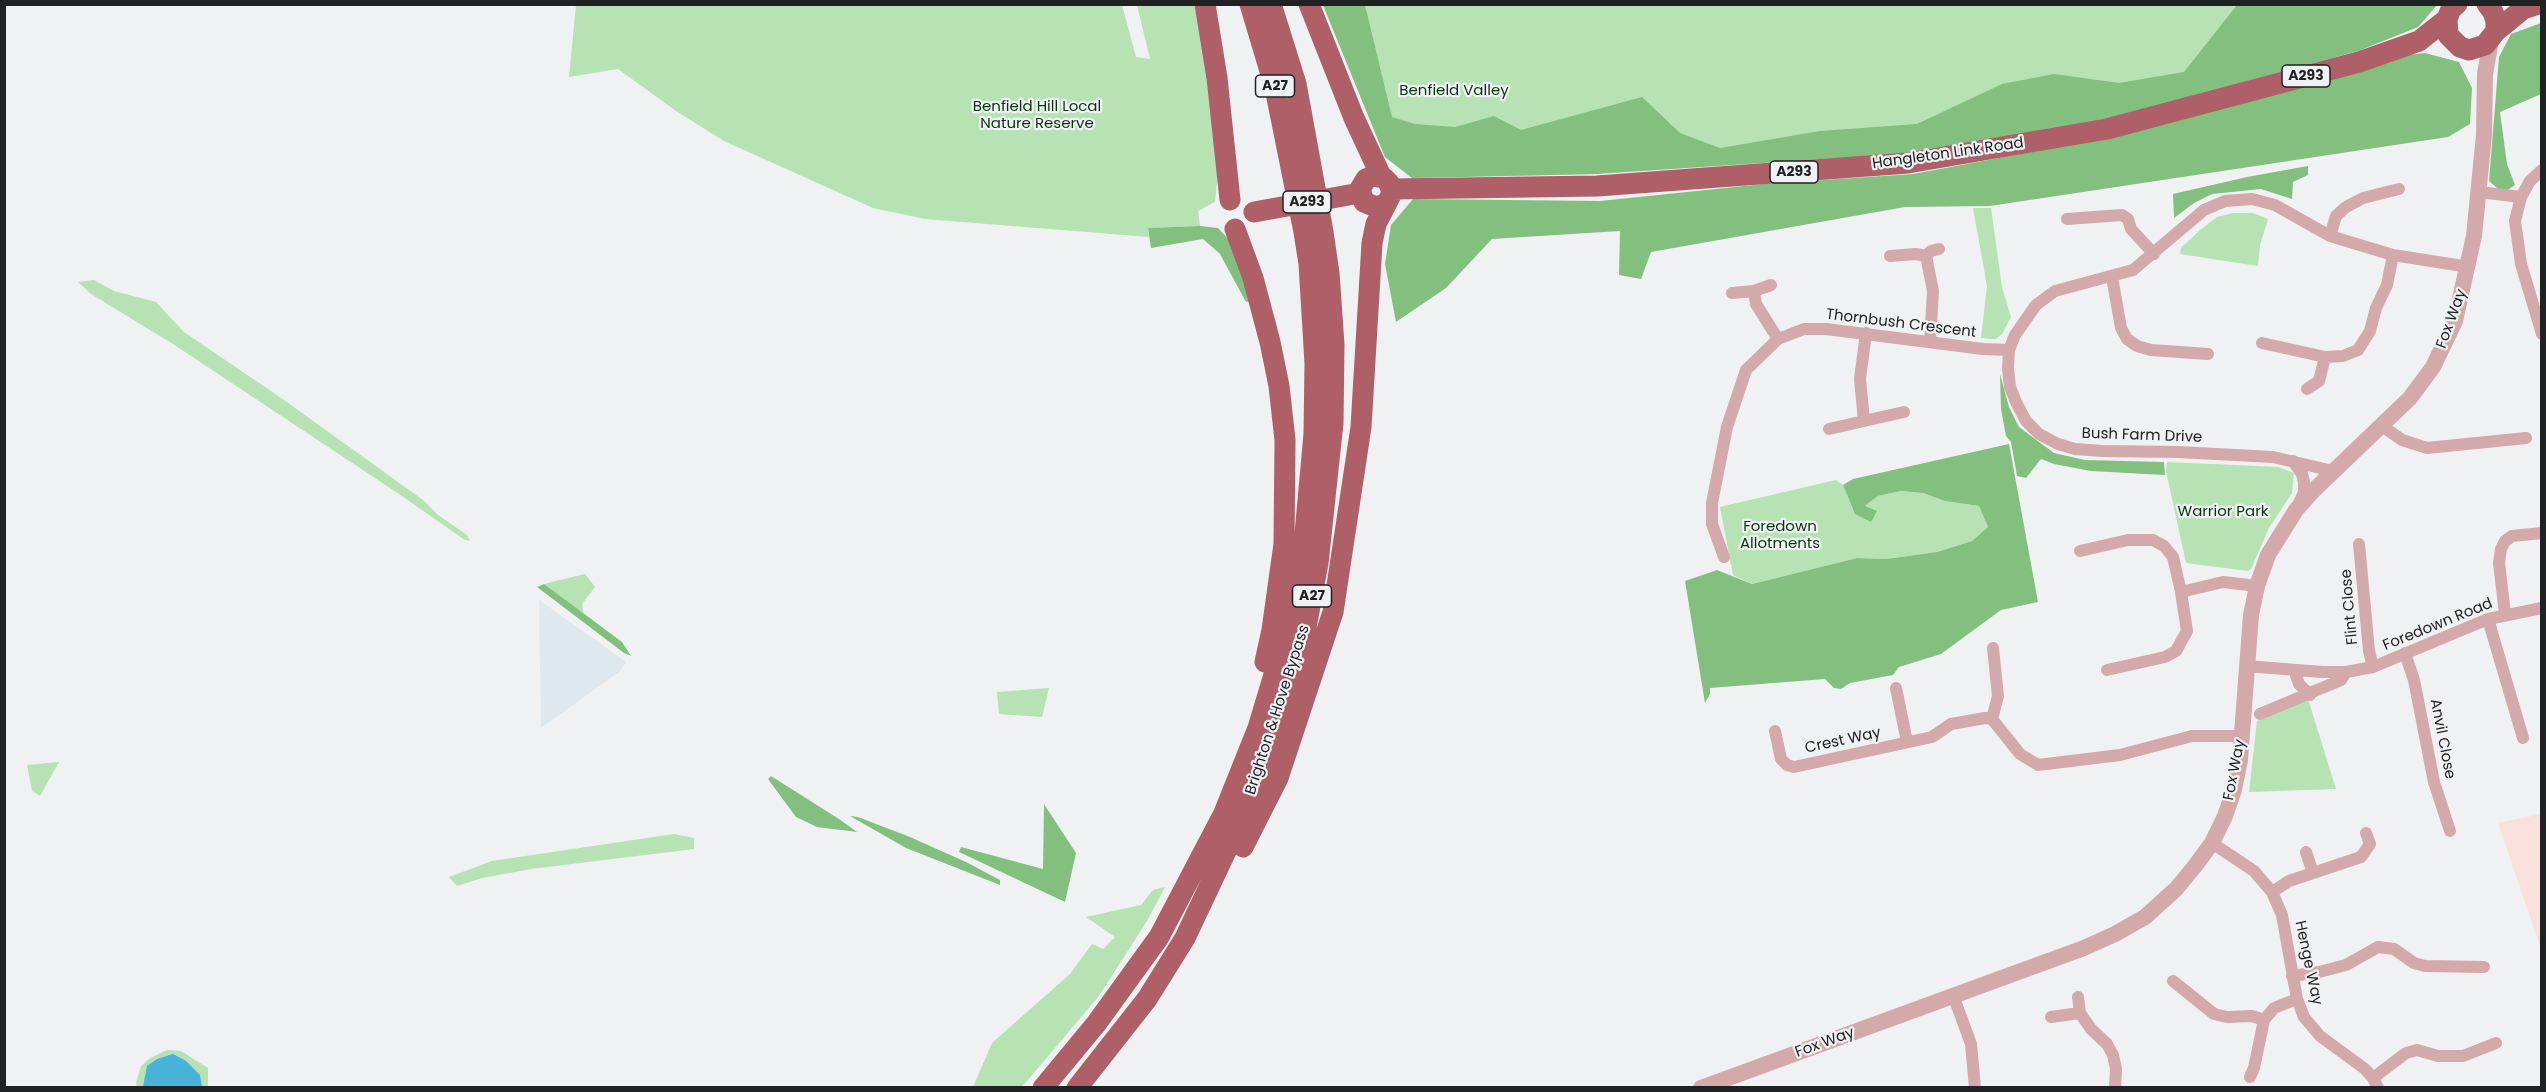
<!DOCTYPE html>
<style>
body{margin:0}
#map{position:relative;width:2546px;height:1092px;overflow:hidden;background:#eff1f3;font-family:Poppins,sans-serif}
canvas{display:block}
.frame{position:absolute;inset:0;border:6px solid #202122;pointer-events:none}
</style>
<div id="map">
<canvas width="2546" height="1092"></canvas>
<div class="frame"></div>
</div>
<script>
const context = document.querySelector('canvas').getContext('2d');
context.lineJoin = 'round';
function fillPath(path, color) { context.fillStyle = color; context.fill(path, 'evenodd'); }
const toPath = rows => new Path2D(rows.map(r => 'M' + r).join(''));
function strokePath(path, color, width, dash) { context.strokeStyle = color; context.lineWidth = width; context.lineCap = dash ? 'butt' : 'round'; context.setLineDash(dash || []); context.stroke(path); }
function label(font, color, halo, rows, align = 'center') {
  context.font = font + ' Poppins,sans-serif'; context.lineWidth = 4.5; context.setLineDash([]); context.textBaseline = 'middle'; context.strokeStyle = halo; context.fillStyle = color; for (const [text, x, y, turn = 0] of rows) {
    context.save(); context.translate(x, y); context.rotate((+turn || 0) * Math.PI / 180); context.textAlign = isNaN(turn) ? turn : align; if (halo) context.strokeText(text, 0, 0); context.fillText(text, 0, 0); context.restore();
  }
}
const built = toPath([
 [539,600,626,662,620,671,541,728]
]);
const education = toPath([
 [2541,814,2542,814,2541,949,2498,823]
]);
const green = toPath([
 [576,5,1122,5,1136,57,1150,59,1137,5,1200,5,1218,173,1215,202,1198,211,1200,226,1148,228,1149,237,925,219,873,208,724,141,676,111,618,69,569,77],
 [1323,5,2437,5,2418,27,2358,51,2097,122,1597,174,1412,178,1385,157],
 [1973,208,1991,208,2002,287,2011,317,2002,334,1996,339,1981,338,1987,286],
 [2233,213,2253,213,2268,219,2260,245,2258,266,2180,254,2181,248,2200,230,2217,217],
 [94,280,114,291,156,302,184,332,284,400,423,500,437,514,467,535,470,541,465,540,399,494,173,344,91,294,78,282],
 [2167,462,2278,467,2294,473,2292,493,2269,528,2251,569,2248,571,2186,563,2166,471],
 [1836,480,1843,485,1855,514,1878,496,1901,491,1923,493,1945,501,1979,506,1988,527,1972,541,1937,552,1886,559,1857,558,1752,584,1733,575,1720,507],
 [585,574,595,587,582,604,584,615,544,584],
 [1049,688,1042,717,999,714,997,692],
 [2308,699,2336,789,2249,792,2257,721],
 [59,762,40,796,32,791,27,765],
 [674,834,694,838,694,849,531,869,482,878,457,886,449,877,492,861],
 [1165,887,1147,921,1099,996,1027,1081,1021,1087,973,1087,992,1043,1070,974,1092,944,1103,949,1115,937,1086,917,1141,905,1153,890],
 [167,1050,181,1051,208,1068,208,1087,137,1087,136,1083,141,1066,150,1058]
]);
const forest = toPath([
 [1323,5,1365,5,1392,117,1415,124,1455,127,1494,116,1521,130,1642,97,1680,133,1720,148,1820,131,1917,124,2002,84,2054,74,2119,83,2184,72,2237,5,2437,5,2418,27,2358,51,2097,122,1898,154,1597,174,1412,178,1385,157],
 [2541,23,2541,94,2500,112,2507,164,2515,185,2503,193,2489,181,2499,57,2511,34],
 [2425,53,2459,62,2472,88,2470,124,2448,137,1990,206,1905,207,1651,252,1641,279,1619,275,1620,231,1492,239,1446,288,1396,322,1385,264,1391,225,1413,199,1600,201,1764,184,1913,174,2096,140,2389,57],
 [2308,166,2308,175,2293,182,2292,199,2261,189,2212,194,2194,203,2174,218,2173,194,2247,177],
 [1200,226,1218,228,1235,246,1255,299,1246,302,1220,254,1203,239,1151,248,1148,228],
 [2000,374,2009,407,2019,427,2054,453,2085,460,2164,462,2165,475,2091,471,2054,464,2041,459,2026,478,2017,476,2011,442,2006,436,2001,409],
 [2009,444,2038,602,2001,610,1941,654,1899,667,1893,675,1850,683,1841,689,1834,688,1825,679,1710,688,1710,694,1705,703,1685,581,1717,570,1752,584,1857,558,1886,559,1937,552,1972,541,1988,527,1979,506,1945,501,1923,493,1901,491,1878,496,1865,506,1877,511,1871,522,1855,514,1843,485,1853,479],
 [544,584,622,642,631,656,624,653,537,587],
 [771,776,839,819,857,832,817,827,796,817,768,779],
 [1044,804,1076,853,1065,902,959,852,961,847,1043,869],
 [850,816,858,817,910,837,966,862,1000,880,1000,885,906,848]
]);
const water = toPath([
 [173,1054,186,1061,200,1075,202,1087,143,1087,147,1066,157,1059]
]);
const minor = toPath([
 [2542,170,2530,181,2521,197,2515,221,2521,264,2542,334],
 [2479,192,2521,197],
 [2067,219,2122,215,2128,219,2131,229,2154,254],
 [2330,236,2336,216,2346,207,2363,198,2399,189],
 [1890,256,1916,254,1926,256,1933,291,1930,342],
 [1926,256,1931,251,1939,249],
 [2112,277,2121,328,2127,339,2137,346,2151,350,2208,354],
 [1771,285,1754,291,1756,304,1778,339],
 [1732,293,1754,291],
 [1866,333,1860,379,1864,421,1904,412],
 [2262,343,2325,357,2343,356,2358,350,2370,331,2376,308,2387,285,2393,255],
 [2307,389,2319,381,2325,357],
 [2382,426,2402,440,2427,448,2526,438],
 [1829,429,1864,421],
 [2293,461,2302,474,2304,482,2304,492,2299,503],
 [2333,471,2273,457,2178,452,2103,451,2075,449,2058,444,2039,434,2026,421,2016,402,2010,387,2008,369,2009,350,2015,335,2036,305,2055,291,2133,270,2204,210,2225,201,2252,199,2275,205,2330,236,2393,255,2469,267],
 [2359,544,2369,651,2373,667],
 [2080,551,2128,540,2153,540,2164,546,2173,557,2181,592,2187,631,2176,651,2165,657,2107,670],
 [1724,557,1712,524,1712,503,1727,427,1746,370,1778,339,1804,329,1826,329,1983,349,2009,350],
 [2181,592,2223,582,2257,586],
 [2505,614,2499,563,2501,549,2505,541,2512,536,2542,533],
 [2488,619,2523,738],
 [1993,648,1998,696,1992,719,2020,754,2038,765,2120,755,2192,736,2242,736],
 [2405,653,2414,680,2434,782,2450,831],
 [2246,666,2322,672,2346,672,2373,667,2488,619,2542,608],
 [2294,670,2299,684,2310,695],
 [1896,688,1907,742],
 [2260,714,2341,680,2346,672],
 [1775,731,1781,759,1787,765,1794,767,1932,737,1951,724,1985,718,1992,719],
 [2212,843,2254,871,2272,892,2282,915,2297,999,2304,1017,2320,1036,2365,1069,2373,1078,2378,1088],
 [2306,852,2313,873],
 [2272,892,2289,881,2361,857,2370,844,2366,833],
 [2292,976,2319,972,2346,965,2378,947,2394,949,2414,963,2425,966,2484,967],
 [2173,981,2214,1014,2227,1017,2252,1016,2264,1020],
 [1953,995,1971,1044,1975,1088],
 [2078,997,2080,1013],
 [2051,1017,2080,1013,2091,1029,2107,1044,2113,1055,2116,1069,2115,1088],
 [2250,1077,2254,1068,2264,1020,2274,1008,2297,999],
 [2373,1078,2406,1053,2417,1050,2438,1056,2463,1056,2496,1043]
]);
const tertiary = toPath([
 [1701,1088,2084,948,2115,934,2145,917,2176,889,2195,866,2212,843,2225,816,2234,790,2240,760,2251,615,2257,586,2268,555,2296,510,2314,490,2410,398,2433,367,2455,321,2474,236,2484,135,2485,74,2491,40]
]);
const trunk = toPath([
 [1205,4,1217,78,1230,200],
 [1309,4,1354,118,1381,176],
 [2457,4,2451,9,2447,19,2448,35,2460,47,2469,50,2485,45,2496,31,2496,21,2493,12,2487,4],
 [2496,31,2523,9,2538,4],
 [1392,189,1597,186,1908,163,2107,129,2359,62,2419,41,2447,19],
 [1254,212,1360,193],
 [1235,229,1253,278,1270,342,1279,386,1285,440,1284,544,1272,630,1265,662],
 [1243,847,1278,778,1333,612,1361,427,1372,243,1376,224,1392,193,1389,183,1384,178,1373,176,1366,179,1360,189,1364,202,1376,207,1385,204],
 [1043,1088,1096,1024,1159,937,1224,813,1258,728,1288,628,1304,545,1314,434,1315,363,1309,264,1304,232,1275,88,1250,4],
 [1077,1088,1147,999,1185,938,1252,796,1304,638,1318,563,1333,423,1334,345,1329,273,1323,232,1296,84,1271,4]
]);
const shields = [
 [2306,76,48],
 [1275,86,39],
 [1794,172,48],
 [1307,202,48],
 [1312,596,39]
];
const shieldNames = [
 ["A293",2306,76],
 ["A27",1275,86],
 ["A293",1794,172],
 ["A293",1307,202],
 ["A27",1312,596]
];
const parkNames = [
 ["Benfield Valley",1454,91],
 ["Benfield Hill Local",1037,107],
 ["Nature Reserve",1037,124],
 ["Warrior Park",2223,512],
 ["Foredown",1780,527],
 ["Allotments",1780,544]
];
const streetNames = [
 ["Hangleton Link Road",1948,154,-8],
 ["Fox Way",2452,319,-70],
 ["Thornbush Crescent",1901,324,7],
 ["Bush Farm Drive",2142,436,2],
 ["Flint Close",2350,607,-95],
 ["Foredown Road",2438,625,-22],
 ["Brighton & Hove Bypass",1278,710,-72],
 ["Anvil Close",2442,739,79],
 ["Crest Way",1843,741,-12],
 ["Fox Way",2235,770,-79],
 ["Henge Way",2308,963,78],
 ["Fox Way",1825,1043,-20]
];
fillPath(built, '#dfe7ef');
fillPath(education, '#fae0dc');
fillPath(green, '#b6e2b4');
fillPath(forest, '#83c080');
fillPath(water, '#48b2d8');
strokePath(minor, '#d3a9ab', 12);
strokePath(tertiary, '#d3a9ab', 16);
strokePath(trunk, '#ae5f67', 21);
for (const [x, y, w] of shields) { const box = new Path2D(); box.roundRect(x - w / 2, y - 11, w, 22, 4.5); context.fillStyle = '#eff1f3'; context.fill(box); strokePath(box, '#202122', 1.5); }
label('bold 14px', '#202122', null, shieldNames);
label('15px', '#08340a', '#eff1f3', parkNames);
label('15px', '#202122', '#eff1f3', streetNames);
</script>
